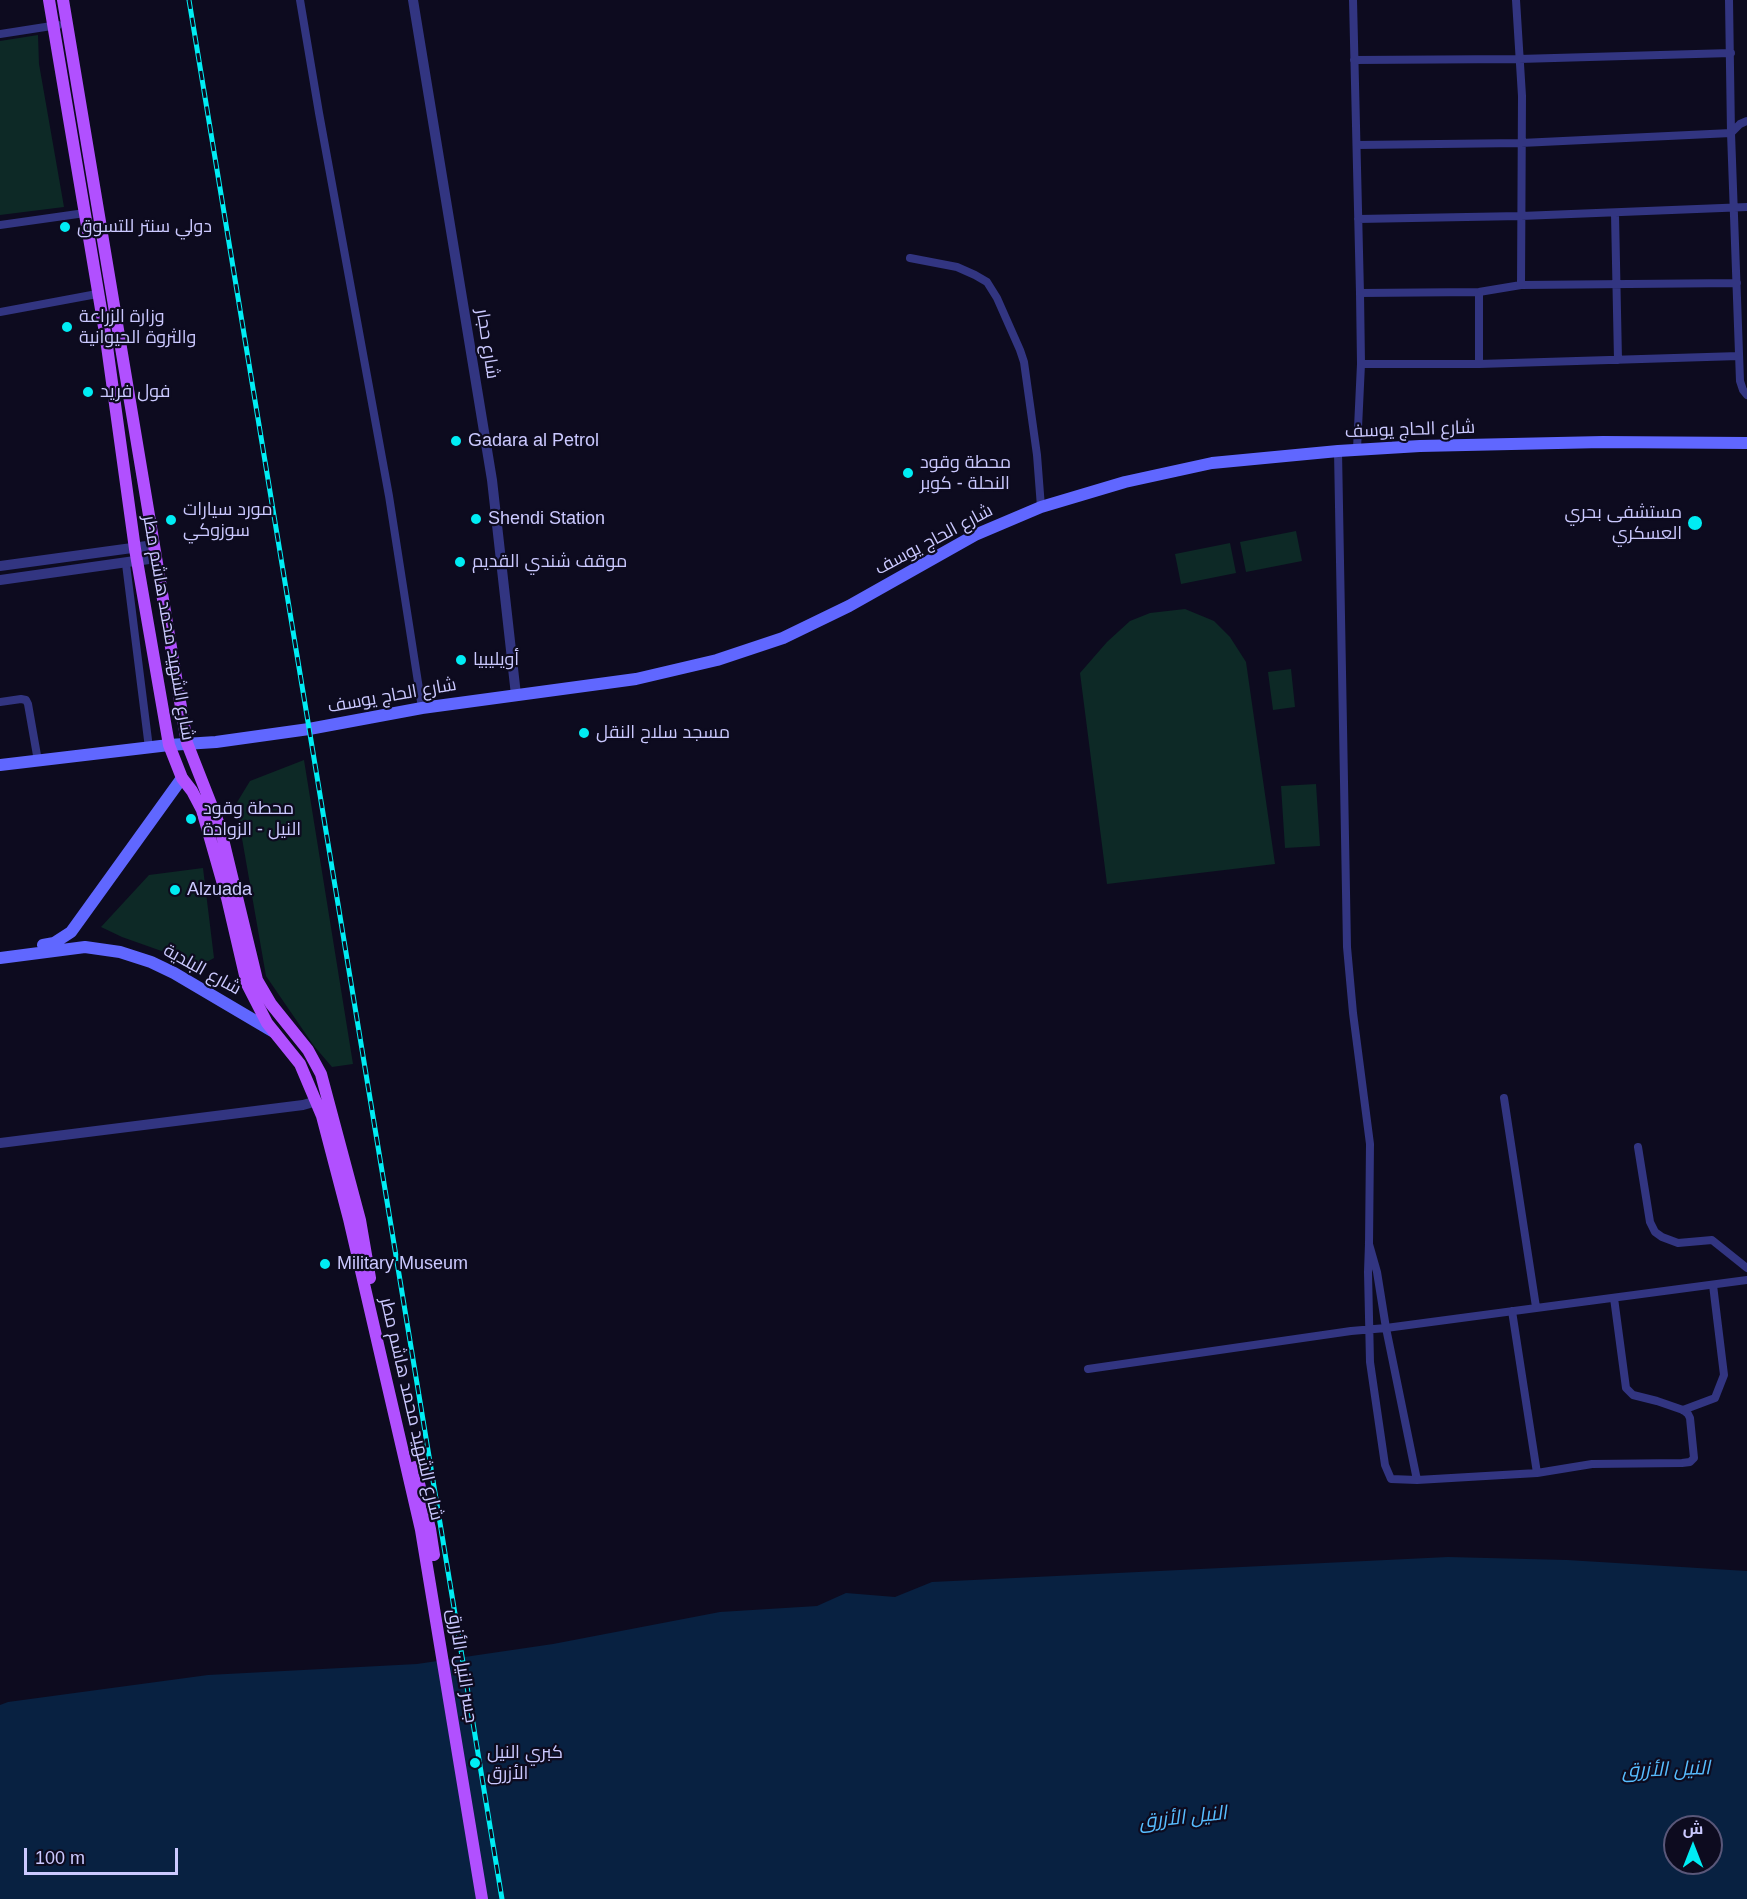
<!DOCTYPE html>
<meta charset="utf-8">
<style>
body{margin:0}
#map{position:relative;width:1747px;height:1899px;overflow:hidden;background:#0d0b1f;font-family:Helvetica,Cairo,sans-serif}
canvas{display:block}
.north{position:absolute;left:1663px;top:1815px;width:60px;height:60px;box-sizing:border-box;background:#0d0b1f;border:2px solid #595779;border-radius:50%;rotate:0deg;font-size:16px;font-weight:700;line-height:24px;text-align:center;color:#cbc9ff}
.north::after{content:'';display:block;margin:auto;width:21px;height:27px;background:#00edf4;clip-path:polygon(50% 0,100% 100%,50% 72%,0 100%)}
.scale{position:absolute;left:24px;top:1848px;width:154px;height:27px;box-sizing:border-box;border:3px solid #cbc9ff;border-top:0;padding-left:8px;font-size:18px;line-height:21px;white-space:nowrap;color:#cbc9ff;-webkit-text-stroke:4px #0d0b1f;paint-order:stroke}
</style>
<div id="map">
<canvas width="1747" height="1899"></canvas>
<div class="north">ش</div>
<div class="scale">100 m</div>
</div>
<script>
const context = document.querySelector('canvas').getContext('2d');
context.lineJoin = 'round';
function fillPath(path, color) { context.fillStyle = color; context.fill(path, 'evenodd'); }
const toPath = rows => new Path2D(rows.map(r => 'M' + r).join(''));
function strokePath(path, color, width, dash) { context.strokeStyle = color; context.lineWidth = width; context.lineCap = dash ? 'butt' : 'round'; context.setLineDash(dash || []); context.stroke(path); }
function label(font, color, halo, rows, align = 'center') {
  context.font = font + ' Helvetica,Cairo,sans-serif'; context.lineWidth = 4.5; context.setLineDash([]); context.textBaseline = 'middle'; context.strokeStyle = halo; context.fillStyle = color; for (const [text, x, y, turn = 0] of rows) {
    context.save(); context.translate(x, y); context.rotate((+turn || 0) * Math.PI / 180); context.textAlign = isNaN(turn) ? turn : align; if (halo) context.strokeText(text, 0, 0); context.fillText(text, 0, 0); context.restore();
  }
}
const green = toPath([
 [38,35,39,64,64,207,0,215,0,41],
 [1296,531,1302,561,1246,572,1240,542],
 [1230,543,1236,573,1181,584,1175,554],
 [1185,609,1214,621,1230,637,1246,662,1275,864,1107,884,1080,673,1107,642,1130,621,1150,613],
 [1291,669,1295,707,1273,710,1268,672],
 [304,760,353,1064,332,1067,314,1046,266,976,236,804,250,781],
 [1316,784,1320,846,1285,848,1281,786],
 [203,868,214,958,201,965,122,937,101,927,149,875]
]);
const water = toPath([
 [1448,1557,1567,1560,1747,1571,1747,1899,0,1899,0,1705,8,1702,208,1675,417,1664,553,1644,720,1612,817,1606,846,1593,895,1597,932,1582],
 [1675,1827,1711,1827,1711,1863,1675,1863]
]);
const minor = toPath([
 [300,0,319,113,389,496,422,708],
 [1353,0,1360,293,1361,364,1357,449],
 [1516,0,1522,96,1521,285],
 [1729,0,1731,133,1740,381,1743,390,1747,395],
 [0,34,58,25],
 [1354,60,1519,59,1731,53],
 [1357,145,1521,143,1731,133,1740,124,1747,121],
 [1615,214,1618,360],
 [1358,219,1521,216,1747,207],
 [0,225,85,213],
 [910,258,957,267,975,275,987,282,997,298,1020,350,1024,362,1037,455,1041,507],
 [1479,292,1479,364],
 [1360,293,1479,292,1521,285,1737,283],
 [0,312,97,294],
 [1361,364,1479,364,1739,356],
 [1338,451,1347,947,1353,1013,1370,1144,1369,1244],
 [126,564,149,748],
 [0,702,21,699,26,700,28,704,38,761],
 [1504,1098,1536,1307],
 [1638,1147,1650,1222,1655,1232,1662,1237,1678,1243,1712,1240,1747,1268],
 [1369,1244,1377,1272,1386,1328,1417,1480,1391,1479,1385,1465,1370,1362,1368,1272,1369,1244],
 [1512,1311,1537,1473],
 [1088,1369,1351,1331,1386,1328,1747,1280],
 [1683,1410,1715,1398,1724,1375,1713,1285],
 [1417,1480,1537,1473,1592,1464,1682,1463,1690,1462,1694,1458,1690,1418,1688,1414,1683,1410,1657,1401,1633,1395,1626,1388,1614,1298]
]);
const tertiary = toPath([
 [413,0,492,480,516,695],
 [0,566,154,545],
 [0,580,156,558],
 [0,1143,303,1105,317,1101]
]);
const secondary = toPath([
 [0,765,169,745,216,742,309,729,422,708,636,679,717,660,783,638,849,606,975,535,1041,507,1125,482,1212,463,1338,451,1420,446,1603,442,1747,443],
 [43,945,54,943,71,932,182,778],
 [0,958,85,947,120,952,151,962,174,973,274,1032]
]);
const primary = toPath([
 [49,0,106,339,135,549,169,745,182,778,192,791,202,810,227,898,247,984,267,1023,300,1064,322,1116,349,1219,421,1530,482,1899],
 [63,0,187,743,220,827,257,980,271,1004,308,1050,321,1074,360,1220,370,1278],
 [415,1467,430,1529,434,1555]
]);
const rail = toPath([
 [189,0,502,1899]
]);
const markers = [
 [65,227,6,"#00edf4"],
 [67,327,6,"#00edf4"],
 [88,392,6,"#00edf4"],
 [456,441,6,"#00edf4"],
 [908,473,6,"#00edf4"],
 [476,519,6,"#00edf4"],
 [171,520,6,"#00edf4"],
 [1695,523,8,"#00edf4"],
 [460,562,6,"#00edf4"],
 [461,660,6,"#00edf4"],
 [584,733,6,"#00edf4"],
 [191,819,6,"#00edf4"],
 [175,890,6,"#00edf4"],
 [325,1264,6,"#00edf4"],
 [475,1763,6,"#00edf4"]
];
const poiNames = [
 ["دولي سنتر للتسوق",77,227],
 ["وزارة الزراعة",79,317],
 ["والثروة الحيوانية",79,338],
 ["فول فريد",100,392],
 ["Gadara al Petrol",468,441],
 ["محطة وقود",920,463],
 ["النحلة - كوبر",920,484],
 ["مورد سيارات",183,510],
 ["سوزوكي",183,531],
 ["مستشفى بحري",1682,513,"right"],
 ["العسكري",1682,534,"right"],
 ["Shendi Station",488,519],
 ["موقف شندي القديم",472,562],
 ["أويليبيا",473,660],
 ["مسجد سلاح النقل",596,733],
 ["محطة وقود",203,809],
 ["النيل - الزوادة",203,830],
 ["Alzuada",187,890],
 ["Military Museum",337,1264],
 ["كبري النيل",487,1753],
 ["الأزرق",487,1774]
];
const streetNames = [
 ["شارع حجار",487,344,81],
 ["شارع الحاج يوسف",1410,430,-2],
 ["شارع الحاج يوسف",934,540,-28],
 ["شارع الشهيد محمد هاشم مطر",168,628,80],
 ["شارع الحاج يوسف",392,696,-10],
 ["شارع البلدية",202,970,29],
 ["شارع الشهيد محمد هاشم مطر",411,1409,77],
 ["جسر النيل الأزرق",462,1666,81]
];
const waterNames = [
 ["النيل الأزرق",1666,1770,-2],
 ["النيل الأزرق",1183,1818,-6]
];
fillPath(green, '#0d2926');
fillPath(water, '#082141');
strokePath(minor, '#323581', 8);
strokePath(tertiary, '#323581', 10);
strokePath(secondary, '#6067ff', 12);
strokePath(primary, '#b150ff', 12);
strokePath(rail, '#00edf4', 5);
strokePath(rail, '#0d0b1f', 3, [9]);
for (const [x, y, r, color] of markers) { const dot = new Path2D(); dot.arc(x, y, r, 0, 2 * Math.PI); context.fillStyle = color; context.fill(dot); strokePath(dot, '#0d0b1f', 2); }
label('18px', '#cbc9ff', '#0d0b1f', poiNames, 'left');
label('18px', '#cbc9ff', '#0d0b1f', streetNames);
label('italic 20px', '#57bdff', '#0d0b1f', waterNames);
</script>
